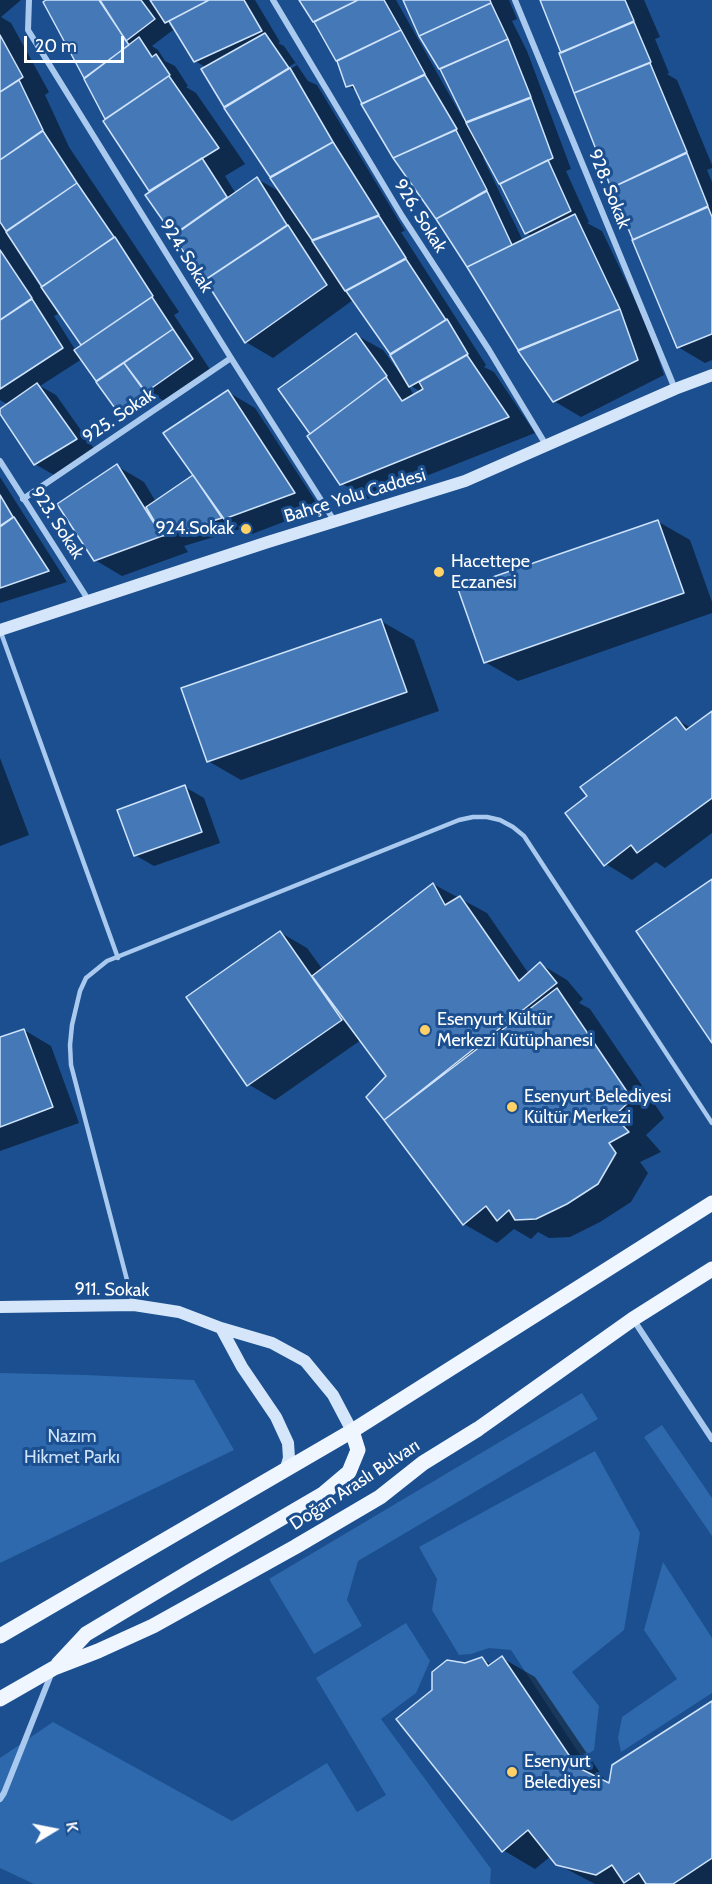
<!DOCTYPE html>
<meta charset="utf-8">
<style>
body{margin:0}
#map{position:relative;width:712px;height:1884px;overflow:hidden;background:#1b4f8f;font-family:Cabin,sans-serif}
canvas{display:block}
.north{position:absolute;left:24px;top:1800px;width:60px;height:60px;-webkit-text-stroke:4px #1b4f8f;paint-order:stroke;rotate:80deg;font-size:16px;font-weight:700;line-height:24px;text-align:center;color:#fff}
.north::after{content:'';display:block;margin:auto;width:21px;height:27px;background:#fff;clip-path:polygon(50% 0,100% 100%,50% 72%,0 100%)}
.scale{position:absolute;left:24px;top:36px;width:100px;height:27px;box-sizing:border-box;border:3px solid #fff;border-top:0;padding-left:8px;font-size:18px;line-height:21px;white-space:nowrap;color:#fff;-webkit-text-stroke:4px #1b4f8f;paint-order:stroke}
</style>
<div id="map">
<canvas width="712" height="1884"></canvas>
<div class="north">K</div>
<div class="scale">20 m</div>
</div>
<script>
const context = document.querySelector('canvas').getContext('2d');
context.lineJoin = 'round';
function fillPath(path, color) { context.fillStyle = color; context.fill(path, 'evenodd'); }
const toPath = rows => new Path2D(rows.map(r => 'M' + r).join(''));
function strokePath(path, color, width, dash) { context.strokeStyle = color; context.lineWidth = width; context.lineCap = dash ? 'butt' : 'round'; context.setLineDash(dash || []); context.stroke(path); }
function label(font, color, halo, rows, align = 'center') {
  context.font = font + ' Cabin,sans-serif'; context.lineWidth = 6; context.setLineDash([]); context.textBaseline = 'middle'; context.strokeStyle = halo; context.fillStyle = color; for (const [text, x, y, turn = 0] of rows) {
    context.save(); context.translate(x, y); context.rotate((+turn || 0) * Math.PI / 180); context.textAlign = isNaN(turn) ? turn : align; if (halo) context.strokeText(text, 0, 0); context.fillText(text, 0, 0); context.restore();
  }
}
const green = toPath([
 [0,1373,85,1375,194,1380,234,1450,0,1563],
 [582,1393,598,1419,358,1561,347,1600,362,1626,314,1654,269,1579],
 [662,1425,712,1498,712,1536,644,1437],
 [595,1451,640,1533,624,1630,572,1672,599,1706,594,1750,582,1758,511,1650,489,1648,471,1654,459,1655,432,1610,437,1579,419,1547],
 [663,1562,712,1638,712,1693,621,1752,618,1738,622,1717,677,1679,644,1630],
 [406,1623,430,1661,416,1693,381,1719,491,1869,490,1884,34,1884,0,1868,0,1758,53,1722,232,1821,327,1763,357,1812,386,1795,316,1678]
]);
const shadow = toPath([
 [0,0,21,0,1,17,11,23,49,92,45,95,69,147,179,312,174,315,211,371,166,402,150,393,154,398,128,416,118,410,82,359,40,386,56,395,95,450,54,475,35,464,0,411,9,405,0,400],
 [23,255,84,345,76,351,54,316,58,314,21,257],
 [48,0,255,0,280,42,278,43,284,46,308,81,317,85,405,231,401,232,486,365,484,367,494,372,535,433,368,499,341,483,309,436,356,335,383,350,404,379,406,378,392,354,353,300,273,358,246,342,174,234,153,192,150,190,106,118,45,2],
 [168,23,175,27,195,61,207,68,225,106,228,107,226,108,284,194,257,179,236,194,225,176,245,164,196,93,186,87,188,86,175,66,165,61,158,50,152,46,173,30],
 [295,63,297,65,232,104,232,100],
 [408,384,421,392,414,396],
 [302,0,396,0,463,119,465,118,441,68,421,37,404,0,509,0,517,19,512,21,527,51,571,169,566,171,589,222,587,223,602,231,647,325,664,375,581,417,554,401,519,350,438,218,395,159,363,104,357,91,347,85,338,60],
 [485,156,526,233,533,236,523,241,483,158],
 [542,0,644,0,660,37,655,39,669,73,667,74,677,80,712,165,712,168,707,170,712,182,712,360,705,363,678,347,613,187],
 [228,392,255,408,320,508,252,534,237,525,240,529,184,546,188,552,122,576,95,560,117,466,144,482,156,502,193,477],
 [0,477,67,582,0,603],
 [657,521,690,540,712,602,712,613,518,681,485,662],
 [381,621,414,640,439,711,241,780,208,761],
 [712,713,712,833,665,868,656,862,632,880,606,864,589,797,676,719,691,728],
 [0,758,29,835,0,846],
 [185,787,204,798,220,843,154,866,135,855],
 [433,884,487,913,529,974,540,964,567,980,583,999,579,1003,590,1009,664,1118,646,1135,661,1152,640,1162,648,1173,631,1202,600,1222,570,1237,549,1238,538,1232,531,1239,514,1229,497,1243,464,1224,386,1119,388,1077,361,1040,275,1100,248,1084,281,933,307,948,323,970],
 [24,1030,51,1046,79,1123,0,1151,0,1039],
 [502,1658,535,1677,607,1783,610,1785,712,1703,712,1884,595,1884,557,1864,551,1856,535,1869,503,1850,466,1664,482,1659,492,1665]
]);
const building = toPath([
 [46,0,99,0,129,45,84,78,43,2,46,0],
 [100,0,141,0,155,19,126,41,100,0],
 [150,0,209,0,165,23,150,0],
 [209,0,244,0,262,31,194,62,169,21,209,0],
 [299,0,358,0,313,22,299,0],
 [358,0,384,0,401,30,336,61,314,22,358,0],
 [403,0,490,0,491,3,419,36,403,0],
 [540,0,625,0,634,21,561,53,540,0],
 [491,3,508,39,439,69,419,36,491,3],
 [634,22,651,62,574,93,559,53,634,22],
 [401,30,425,74,362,104,353,85,346,87,337,61,401,30],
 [265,33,289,68,224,107,201,69,265,33],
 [0,35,23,77,0,92,0,35],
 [139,37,152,57,156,54,170,75,105,119,84,79,139,37],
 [508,39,531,97,466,122,440,69,508,39],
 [650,63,687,152,611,188,574,93,650,63],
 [290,68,333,142,270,177,224,108,290,68],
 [425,75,457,129,393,158,361,104,425,75],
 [169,76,219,148,149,191,103,121,169,76],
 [19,80,43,130,0,160,0,92,19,80],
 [531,98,553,158,499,184,466,123,531,98],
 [456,130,487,190,436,219,393,158,456,130],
 [43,131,77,183,6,231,0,222,0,160,43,131],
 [333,142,379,215,312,240,270,178,333,142],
 [687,153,708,206,633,240,611,188,687,153],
 [202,158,227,197,173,235,145,195,202,158],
 [548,160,571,211,525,234,500,184,548,160],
 [257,177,287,225,203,281,173,236,257,177],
 [77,183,114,237,42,287,6,232,77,183],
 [487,191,512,245,467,267,436,219,487,191],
 [708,207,712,217,712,334,677,348,632,240,708,207],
 [575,214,620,309,518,350,467,267,575,214],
 [379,216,406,258,345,291,312,241,379,216],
 [288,225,327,285,245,343,205,280,288,225],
 [115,237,153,296,81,345,41,287,115,237],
 [0,250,32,298,0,320,0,250],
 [406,259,446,320,390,354,346,291,406,259],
 [152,297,173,329,96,381,74,350,152,297],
 [32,299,63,348,0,389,0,320,32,299],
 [620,309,638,360,553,402,518,351,620,309],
 [447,319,468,354,409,387,390,355,447,319],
 [173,329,193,359,146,392,124,363,173,329],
 [356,333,387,376,310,434,278,389,356,333],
 [467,355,509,417,340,485,307,436,386,377,402,401,423,389,419,382,467,355],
 [124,363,145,392,117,411,96,382,124,363],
 [37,383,77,439,34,465,0,414,0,409,37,383],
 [228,390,295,493,224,519,163,433,228,390],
 [117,464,162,536,94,561,57,504,117,464],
 [193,475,222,518,163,536,146,507,193,475],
 [0,495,13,517,0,526,0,495],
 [14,517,49,571,0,588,0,527,14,517],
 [658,520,684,593,484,663,458,589,658,520],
 [381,619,407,692,207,762,181,688,381,619],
 [712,711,712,798,637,853,631,845,604,866,565,813,587,796,580,787,676,717,686,730,712,711],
 [185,785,202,832,134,856,117,810,185,785],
 [712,879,712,1043,636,931,712,879],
 [433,883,445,905,460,896,519,981,540,962,557,983,384,1120,366,1097,386,1076,312,976,433,883],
 [280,931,342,1020,247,1086,186,997,280,931],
 [557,988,632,1099,614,1116,629,1132,609,1143,616,1153,598,1184,567,1204,536,1219,515,1220,509,1210,497,1221,486,1206,463,1225,384,1120,557,988],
 [24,1029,53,1107,0,1127,0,1037,24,1029],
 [502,1656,577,1767,609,1783,612,1765,712,1701,712,1858,673,1884,646,1884,639,1873,624,1883,612,1865,596,1875,556,1865,528,1830,502,1852,396,1719,432,1690,432,1672,447,1660,465,1663,482,1657,488,1666,502,1656]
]);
const lane = toPath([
 [0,630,118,958],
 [133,1303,71,1065,70,1045,72,1025,80,991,86,978,107,961,459,820,473,817,487,817,500,820,513,827,524,836,712,1123]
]);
const street = toPath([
 [29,0,28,30,231,358,335,522],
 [273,0,402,216,489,350,546,445],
 [515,0,675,389],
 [0,461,89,601],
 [23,499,231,358],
 [633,1319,712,1439],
 [0,1799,4,1793,52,1672]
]);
const secondary = toPath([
 [0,630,268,542,465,481,675,389,712,375],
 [0,1307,134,1305,179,1312,221,1328,272,1343,305,1361,333,1395,352,1431],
 [221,1328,242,1367,276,1417,288,1443,289,1458,285,1471]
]);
const primary = toPath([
 [0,1636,352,1431,712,1203],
 [58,1664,86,1634,191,1571,323,1494,349,1472,358,1450,352,1431],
 [0,1699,54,1668,98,1651,153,1626,295,1547,380,1497,423,1463,478,1429,633,1319,712,1269]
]);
const markers = [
 [246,529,6,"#ffd166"],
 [439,572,6,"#ffd166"],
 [425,1030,6,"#ffd166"],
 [512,1107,6,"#ffd166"],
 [512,1772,6,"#ffd166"]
];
const streetNames = [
 ["928. Sokak",609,189,68],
 ["926. Sokak",420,216,58],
 ["924. Sokak",186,256,58],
 ["925. Sokak",119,416,-34],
 ["Bahçe Yolu Caddesi",355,496,-17],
 ["923. Sokak",57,523,57],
 ["911. Sokak",112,1290,1],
 ["Doğan Araslı Bulvarı",355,1485,-33]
];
const poiNames = [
 ["924.Sokak",234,529,"right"],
 ["Hacettepe",451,562],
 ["Eczanesi",451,583],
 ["Esenyurt Kültür",437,1020],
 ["Merkezi Kütüphanesi",437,1041],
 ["Esenyurt Belediyesi",524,1097],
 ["Kültür Merkezi",524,1118],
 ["Esenyurt",524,1762],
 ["Belediyesi",524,1783]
];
const parkNames = [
 ["Nazım",72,1437],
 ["Hikmet Parkı",72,1458]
];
fillPath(green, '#2e69ad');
fillPath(shadow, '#0007');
fillPath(building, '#4478b7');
strokePath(building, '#cfe3fa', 1.5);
strokePath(lane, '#a9c9ee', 4.5);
strokePath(street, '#a9c9ee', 6);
strokePath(secondary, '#d6e6fa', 12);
strokePath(primary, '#f0f6ff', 15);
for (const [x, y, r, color] of markers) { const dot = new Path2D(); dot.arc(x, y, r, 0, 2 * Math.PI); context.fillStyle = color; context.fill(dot); strokePath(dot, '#1b4f8f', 2); }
label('18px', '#fff', '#1b4f8f', streetNames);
label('18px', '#fff', '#1b4f8f', poiNames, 'left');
label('18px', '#cfe3fa', '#1b4f8f', parkNames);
</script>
